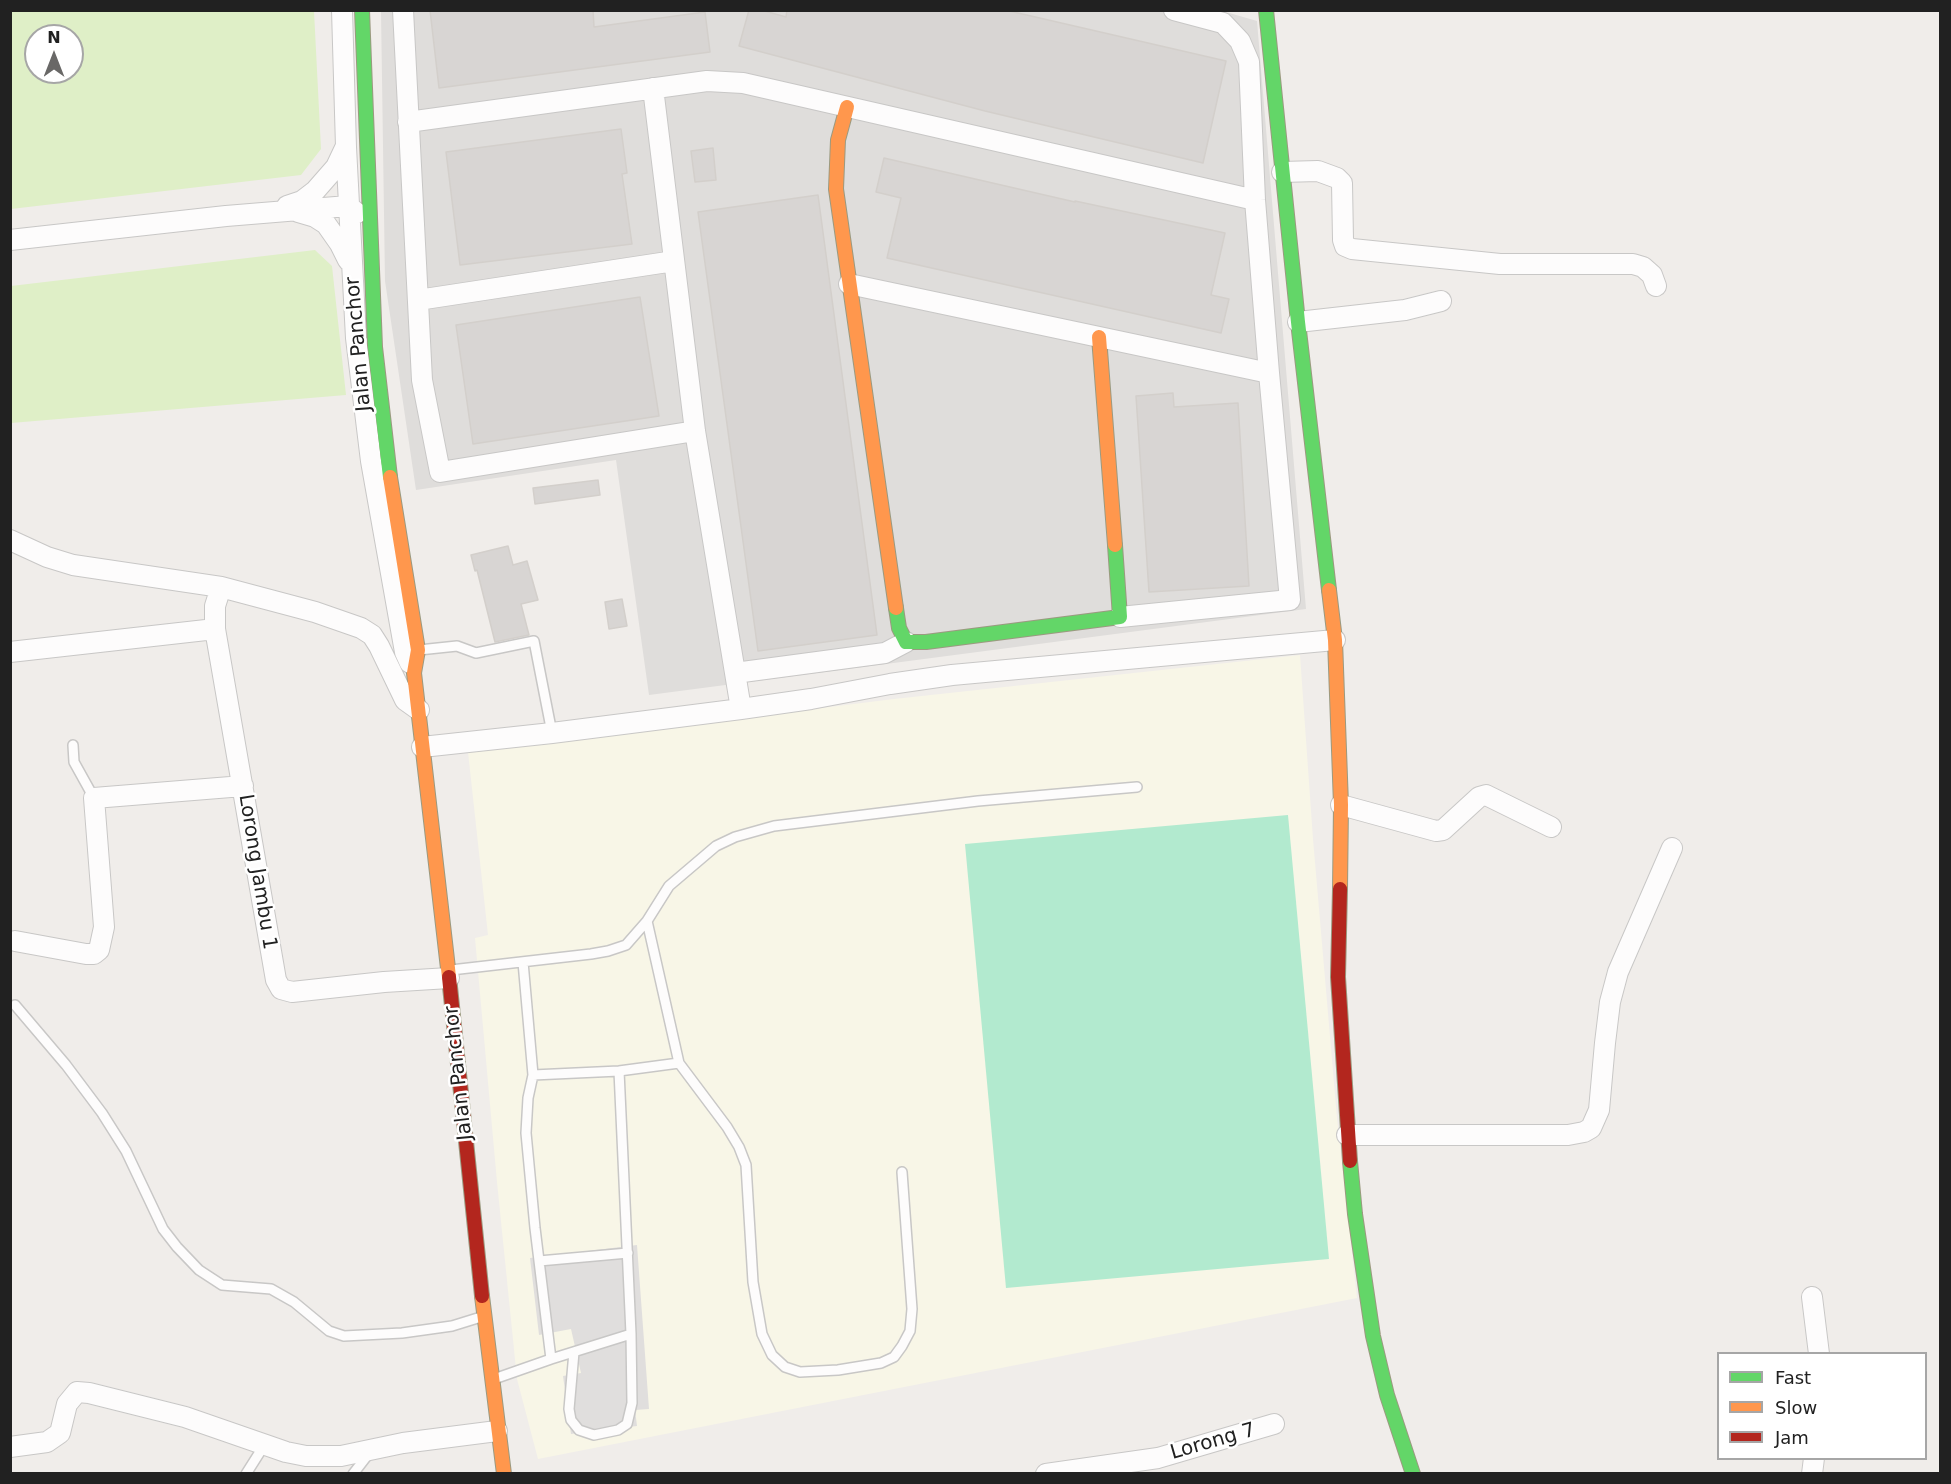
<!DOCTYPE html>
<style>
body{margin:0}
#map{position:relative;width:1951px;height:1484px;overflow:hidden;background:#f0edea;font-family:"DejaVu Sans",sans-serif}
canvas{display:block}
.frame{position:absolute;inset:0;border:12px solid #212121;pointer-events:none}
.legend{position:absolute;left:1717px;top:1352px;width:210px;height:108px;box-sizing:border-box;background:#fff;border:2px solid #a6a6a6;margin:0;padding:8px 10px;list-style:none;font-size:18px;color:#212121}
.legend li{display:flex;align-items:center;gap:12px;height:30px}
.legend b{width:30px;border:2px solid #a6a6a6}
.north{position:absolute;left:24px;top:24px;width:60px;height:60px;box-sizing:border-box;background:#fff;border:2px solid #a6a6a6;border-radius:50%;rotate:0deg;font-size:16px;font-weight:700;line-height:24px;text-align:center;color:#212121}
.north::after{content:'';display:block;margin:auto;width:21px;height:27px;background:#696867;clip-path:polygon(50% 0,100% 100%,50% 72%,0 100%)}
</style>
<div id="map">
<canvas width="1951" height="1484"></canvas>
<div class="frame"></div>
<ul class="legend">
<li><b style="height:8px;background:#63d668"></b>Fast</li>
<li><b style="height:8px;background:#ff974d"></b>Slow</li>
<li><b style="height:8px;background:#b3261e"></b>Jam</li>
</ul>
<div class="north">N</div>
</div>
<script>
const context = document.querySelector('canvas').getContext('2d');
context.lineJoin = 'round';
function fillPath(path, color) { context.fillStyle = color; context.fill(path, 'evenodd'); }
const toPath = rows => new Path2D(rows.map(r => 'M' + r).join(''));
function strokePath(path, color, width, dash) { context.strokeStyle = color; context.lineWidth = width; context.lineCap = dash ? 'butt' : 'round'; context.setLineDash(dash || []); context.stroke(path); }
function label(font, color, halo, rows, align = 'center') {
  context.font = font + ' "DejaVu Sans",sans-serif'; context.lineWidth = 5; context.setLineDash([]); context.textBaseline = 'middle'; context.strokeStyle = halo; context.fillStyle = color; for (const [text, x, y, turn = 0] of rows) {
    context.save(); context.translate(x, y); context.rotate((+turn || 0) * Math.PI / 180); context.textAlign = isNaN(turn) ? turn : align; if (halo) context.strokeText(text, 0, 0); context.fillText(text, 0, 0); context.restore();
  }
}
const residential = toPath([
 [1219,10,1257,21,1306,609,649,695,616,460,416,490,385,281,381,11]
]);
const education = toPath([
 [1300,655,1313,839,1337,1118,1357,1298,538,1459,517,1379,497,1182,475,938,488,935,468,752,894,699]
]);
const grass = toPath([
 [10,11,314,11,321,149,301,175,11,209],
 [36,36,72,36,72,72,36,72],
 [315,250,332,266,346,395,11,423,11,286]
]);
const pitch = toPath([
 [1288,815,1329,1259,1006,1288,965,844]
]);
const parking = toPath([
 [637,1245,649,1409,635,1410,637,1426,571,1434,563,1376,581,1373,571,1329,539,1335,530,1258]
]);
const building = toPath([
 [430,10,593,10,594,27,705,12,710,52,439,88,430,10],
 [749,10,761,10,786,17,787,10,1005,10,1226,61,1203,163,985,111,739,46,749,10],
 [621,129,627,173,622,174,632,244,460,265,446,152,621,129],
 [713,148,716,180,695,182,691,151,713,148],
 [884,158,1075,202,1075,201,1225,233,1211,295,1229,299,1221,333,887,258,901,198,876,192,884,158],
 [818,195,877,635,758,651,698,212,818,195],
 [640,297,659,416,473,444,456,325,640,297],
 [1173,393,1174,407,1238,403,1249,586,1149,592,1136,396,1173,393],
 [598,480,600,495,535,504,533,488,598,480],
 [508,546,513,565,527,561,538,600,521,604,529,635,495,642,477,570,475,571,471,555,508,546],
 [622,599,627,626,609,629,605,602,622,599]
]);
const lane = toPath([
 [419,650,457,646,476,653,534,641,552,733],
 [73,745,74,762,94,798],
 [647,921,679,1063,727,1127,739,1147,746,1165,753,1282,762,1334,772,1355,785,1367,800,1372,838,1370,881,1363,894,1357,902,1346,910,1331,912,1309,902,1172],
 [451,970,591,954,608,951,626,945,647,921,669,886,716,846,735,837,774,826,978,801,1137,787],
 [15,1005,66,1065,102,1113,126,1151,163,1229,177,1247,199,1270,222,1285,271,1289,294,1302,329,1331,344,1336,402,1333,452,1326,481,1317],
 [533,1075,619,1071,679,1063],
 [539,1261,628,1253],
 [574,1352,569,1409,571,1420,579,1430,594,1435,618,1430,627,1424,632,1403,631,1334],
 [551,1359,631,1334,619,1071],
 [494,1379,551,1359,535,1228,526,1133,528,1098,533,1075,523,962],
 [246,1474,265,1444],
 [353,1474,370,1452]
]);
const street = toPath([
 [342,10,346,147,356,338,371,461,405,652,410,663],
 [403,10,422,380,440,472,695,431],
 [653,88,695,431,741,709],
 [408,122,707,81,743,83,1255,200],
 [1282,172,1318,171,1337,178,1342,183,1343,240,1345,246,1352,249,1500,264,1633,264,1643,267,1652,275,1656,286],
 [287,206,302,201,315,191,336,167,345,148],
 [298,212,315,217,326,224,340,244,348,260],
 [10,240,226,216,348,206,357,213],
 [849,284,1269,373],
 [418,300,674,261],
 [1298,322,1405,310,1441,301],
 [10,540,47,557,73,565,221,587,315,612,361,628,372,635,379,646,405,700,419,710],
 [221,587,215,606,215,629,276,980,281,989,292,992,384,982,449,978],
 [1120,617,1290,600,1269,373,1255,200,1249,62,1240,41,1223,23,1174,10],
 [10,652,215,629],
 [735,673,885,653,906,642],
 [422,747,552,733,741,709,811,699,890,684,952,675,1335,640],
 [1341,805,1436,831,1443,830,1479,797,1486,795,1551,827],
 [15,941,86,954,94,954,99,950,104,927,94,798,243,786],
 [1347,1135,1568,1135,1584,1132,1591,1128,1599,1110,1605,1043,1610,1002,1618,972,1672,848],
 [1812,1297,1819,1354],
 [10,1447,47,1442,60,1433,67,1404,77,1392,89,1393,185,1417,286,1452,306,1456,341,1456,403,1443,497,1431],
 [1046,1474,1158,1458,1274,1424],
 [1812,1474,1814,1458]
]);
const fast = toPath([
 [362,10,375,347,390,477],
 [1266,10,1298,322,1329,590],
 [896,608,899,628,906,642,926,642,1120,617,1115,545],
 [1350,1161,1355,1214,1373,1336,1387,1395,1413,1474]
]);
const slow = toPath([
 [847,107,838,140,836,189,896,608],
 [1099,337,1115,545],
 [390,477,418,650,414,673,449,977],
 [1329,590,1335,640,1341,805,1340,889],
 [482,1296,504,1474]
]);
const jam = toPath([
 [1340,889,1338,977,1350,1161],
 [449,977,482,1296]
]);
const streetNames = [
 ["Jalan Panchor",359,344,-95],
 ["Lorong Jambu 1",257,872,81],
 ["Jalan Panchor",459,1073,-96],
 ["Lorong 7",1213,1442,-16]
];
fillPath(residential, '#dfdddb');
fillPath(education, '#f8f6e7');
fillPath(grass, '#dfefc7');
fillPath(pitch, '#b2eacf');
fillPath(parking, '#e0dedd');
fillPath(building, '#d8d5d3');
strokePath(building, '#d3cfcb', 1.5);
strokePath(lane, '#c8c7c6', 12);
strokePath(street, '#c8c7c6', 22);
strokePath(fast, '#9b9a80', 16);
strokePath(slow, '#9b9a80', 16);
strokePath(jam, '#9b9a80', 16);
strokePath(lane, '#fdfcfc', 9);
strokePath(street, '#fdfcfc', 20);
strokePath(fast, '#63d668', 14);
strokePath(slow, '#ff974d', 14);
strokePath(jam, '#b3261e', 14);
label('20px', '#212121', '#fff', streetNames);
</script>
